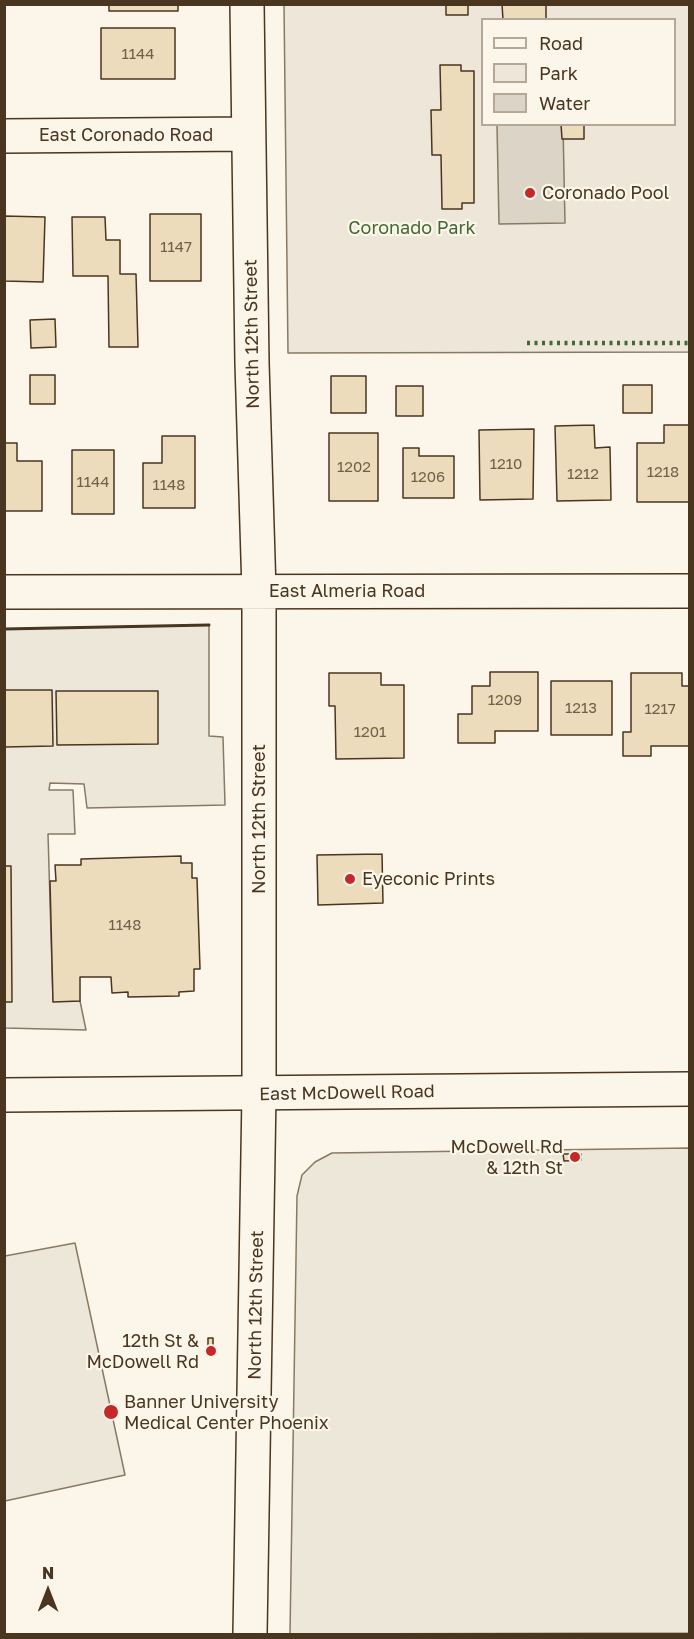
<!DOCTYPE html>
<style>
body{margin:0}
#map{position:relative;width:694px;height:1639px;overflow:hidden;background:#fbf6e9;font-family:"Golos Text",sans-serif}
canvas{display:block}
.frame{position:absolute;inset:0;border:6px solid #4a3520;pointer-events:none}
.legend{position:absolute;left:481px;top:18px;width:195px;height:108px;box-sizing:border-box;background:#fbf6e9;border:2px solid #b4a999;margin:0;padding:8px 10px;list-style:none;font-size:18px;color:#4a3520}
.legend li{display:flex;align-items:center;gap:12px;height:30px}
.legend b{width:30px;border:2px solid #b4a999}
.north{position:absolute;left:18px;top:1561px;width:60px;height:60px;-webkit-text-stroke:4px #fbf6e9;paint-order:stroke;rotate:0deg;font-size:16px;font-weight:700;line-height:24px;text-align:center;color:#4a3520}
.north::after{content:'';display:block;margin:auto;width:21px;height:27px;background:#4a3520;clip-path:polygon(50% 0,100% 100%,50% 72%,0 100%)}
</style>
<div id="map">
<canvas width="694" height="1639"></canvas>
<div class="frame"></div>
<ul class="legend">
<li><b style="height:8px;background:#fbf6e9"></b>Road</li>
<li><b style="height:16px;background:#ede6d9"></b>Park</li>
<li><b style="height:16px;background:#dcd4c6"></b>Water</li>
</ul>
<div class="north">N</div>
</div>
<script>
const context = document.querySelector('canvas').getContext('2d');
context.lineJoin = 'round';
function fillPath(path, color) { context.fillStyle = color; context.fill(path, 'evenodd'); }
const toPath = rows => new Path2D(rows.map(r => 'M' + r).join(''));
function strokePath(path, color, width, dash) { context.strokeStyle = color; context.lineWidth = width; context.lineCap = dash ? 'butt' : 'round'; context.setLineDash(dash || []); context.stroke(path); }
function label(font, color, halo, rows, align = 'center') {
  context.font = font + ' "Golos Text",sans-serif'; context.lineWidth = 4.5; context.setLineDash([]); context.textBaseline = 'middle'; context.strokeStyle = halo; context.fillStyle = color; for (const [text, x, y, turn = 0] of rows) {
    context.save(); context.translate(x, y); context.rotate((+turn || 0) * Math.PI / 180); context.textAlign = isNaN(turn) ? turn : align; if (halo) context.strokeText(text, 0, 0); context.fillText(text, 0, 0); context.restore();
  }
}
const green = toPath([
 [284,5,689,5,689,352,288,353,284,5],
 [482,20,674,20,674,124,482,124,482,20]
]);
const parking = toPath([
 [209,625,209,736,223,737,225,805,87,808,84,784,50,783,49,790,73,790,75,834,48,834,53,1001,80,1001,86,1030,5,1028,5,629,209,625],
 [689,1148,689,1633,290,1634,297,1196,302,1175,315,1162,332,1153,689,1148],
 [75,1243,125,1475,5,1501,5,1256,75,1243]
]);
const water = toPath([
 [497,125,563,125,565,223,499,224,497,125]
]);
const building = toPath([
 [109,4,178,4,178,11,109,11,109,4],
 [446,4,468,4,468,15,446,15,446,4],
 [502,4,546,4,546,20,503,20,502,4],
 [101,28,175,28,175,79,101,79,101,28],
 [440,65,461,65,461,71,474,71,474,203,462,203,462,209,442,209,441,155,432,155,431,110,441,110,440,65],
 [561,124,584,124,584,139,562,139,561,124],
 [150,214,201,214,201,281,150,281,150,214],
 [4,216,45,217,43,282,4,281,4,216],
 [72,217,105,217,106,240,120,240,120,274,136,274,138,347,109,347,108,276,73,276,72,217],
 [55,319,56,347,31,348,30,320,55,319],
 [30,375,55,375,55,404,30,404,30,375],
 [331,376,366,376,366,413,331,413,331,376],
 [623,385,652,385,652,413,623,413,623,385],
 [396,386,423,386,423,416,396,416,396,386],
 [594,425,595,448,610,447,611,500,557,501,555,426,594,425],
 [664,425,689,425,689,502,637,502,637,443,664,443,664,425],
 [534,429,533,499,480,500,479,430,534,429],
 [329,433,378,433,378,501,329,501,329,433],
 [162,436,195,436,195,508,143,508,143,463,162,463,162,436],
 [4,443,17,443,17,461,42,461,42,511,4,511,4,443],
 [403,448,419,448,419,456,454,456,454,498,403,498,403,448],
 [72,450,114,450,114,514,72,514,72,450],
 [490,672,538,672,538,731,495,731,495,743,458,743,458,714,472,714,472,686,490,686,490,672],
 [329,673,381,673,381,685,404,685,404,758,336,759,335,706,329,706,329,673],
 [631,673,682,673,682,686,690,686,690,746,651,746,651,756,623,756,623,732,631,732,631,673],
 [551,681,612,681,612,735,551,735,551,681],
 [4,690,52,690,53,746,4,747,4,690],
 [56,691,158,691,158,744,57,745,56,691],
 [382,854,383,903,318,905,317,855,382,854],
 [181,856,181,863,192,863,192,878,197,878,200,969,194,969,194,991,179,992,179,996,128,997,128,992,112,993,111,977,80,977,80,1001,53,1002,50,881,56,881,55,865,81,865,81,859,181,856],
 [4,866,11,866,12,1002,4,1002,4,866],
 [563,1154,581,1154,581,1160,564,1161,563,1154],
 [208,1338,213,1338,213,1355,208,1355,208,1338]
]);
const minor = toPath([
 [247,4,252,363,259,591,259,1093,250,1634],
 [4,136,247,134],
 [4,592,690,591]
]);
const major = toPath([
 [4,1095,690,1089]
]);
const hedge = toPath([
 [527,343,690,343]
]);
const wall = toPath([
 [4,629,209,625]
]);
const markers = [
 [530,193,6,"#c62828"],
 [350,879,6,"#c62828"],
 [575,1157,6,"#c62828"],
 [211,1351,6,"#c62828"],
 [111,1412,8,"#c62828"]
];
const numberNames = [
 ["1144",138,54],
 ["1147",176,247],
 ["1210",506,464],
 ["1202",354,467],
 ["1218",663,472],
 ["1212",583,474],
 ["1206",428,477],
 ["1144",93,482],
 ["1148",169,485],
 ["1209",505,700],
 ["1213",581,708],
 ["1217",660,709],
 ["1201",370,732],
 ["1148",125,925]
];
const streetNames = [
 ["East Coronado Road",126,135],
 ["North 12th Street",252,334,-91],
 ["East Almeria Road",347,591],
 ["North 12th Street",259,819,-90],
 ["East McDowell Road",347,1093,-1],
 ["North 12th Street",256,1305,-89]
];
const poiNames = [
 ["Coronado Pool",542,193],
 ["Eyeconic Prints",362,879],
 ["McDowell Rd",563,1147,"right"],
 ["& 12th St",563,1168,"right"],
 ["12th St &",199,1341,"right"],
 ["McDowell Rd",199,1362,"right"],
 ["Banner University",124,1402],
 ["Medical Center Phoenix",124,1423]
];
const parkNames = [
 ["Coronado Park",412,228]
];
fillPath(green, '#ede6d9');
strokePath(green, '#887966', 1.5);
fillPath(parking, '#ede7d9');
strokePath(parking, '#887966', 1.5);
fillPath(water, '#dcd4c6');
strokePath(water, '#887966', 1.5);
fillPath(building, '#ecdcbc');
strokePath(building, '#4a3520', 1.5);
strokePath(minor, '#4a3520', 36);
strokePath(major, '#4a3520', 36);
strokePath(minor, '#fbf6e9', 33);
strokePath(major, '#fbf6e9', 33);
strokePath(hedge, '#436837', 4.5, [3, 4.5]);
strokePath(wall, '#4a3520', 3);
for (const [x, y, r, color] of markers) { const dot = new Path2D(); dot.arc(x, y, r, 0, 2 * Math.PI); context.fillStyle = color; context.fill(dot); strokePath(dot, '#fbf6e9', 2); }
label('15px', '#725f47', null, numberNames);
label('18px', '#4a3520', '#fbf6e9', streetNames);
label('18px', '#4a3520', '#fbf6e9', poiNames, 'left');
label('18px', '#436837', '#fbf6e9', parkNames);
</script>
